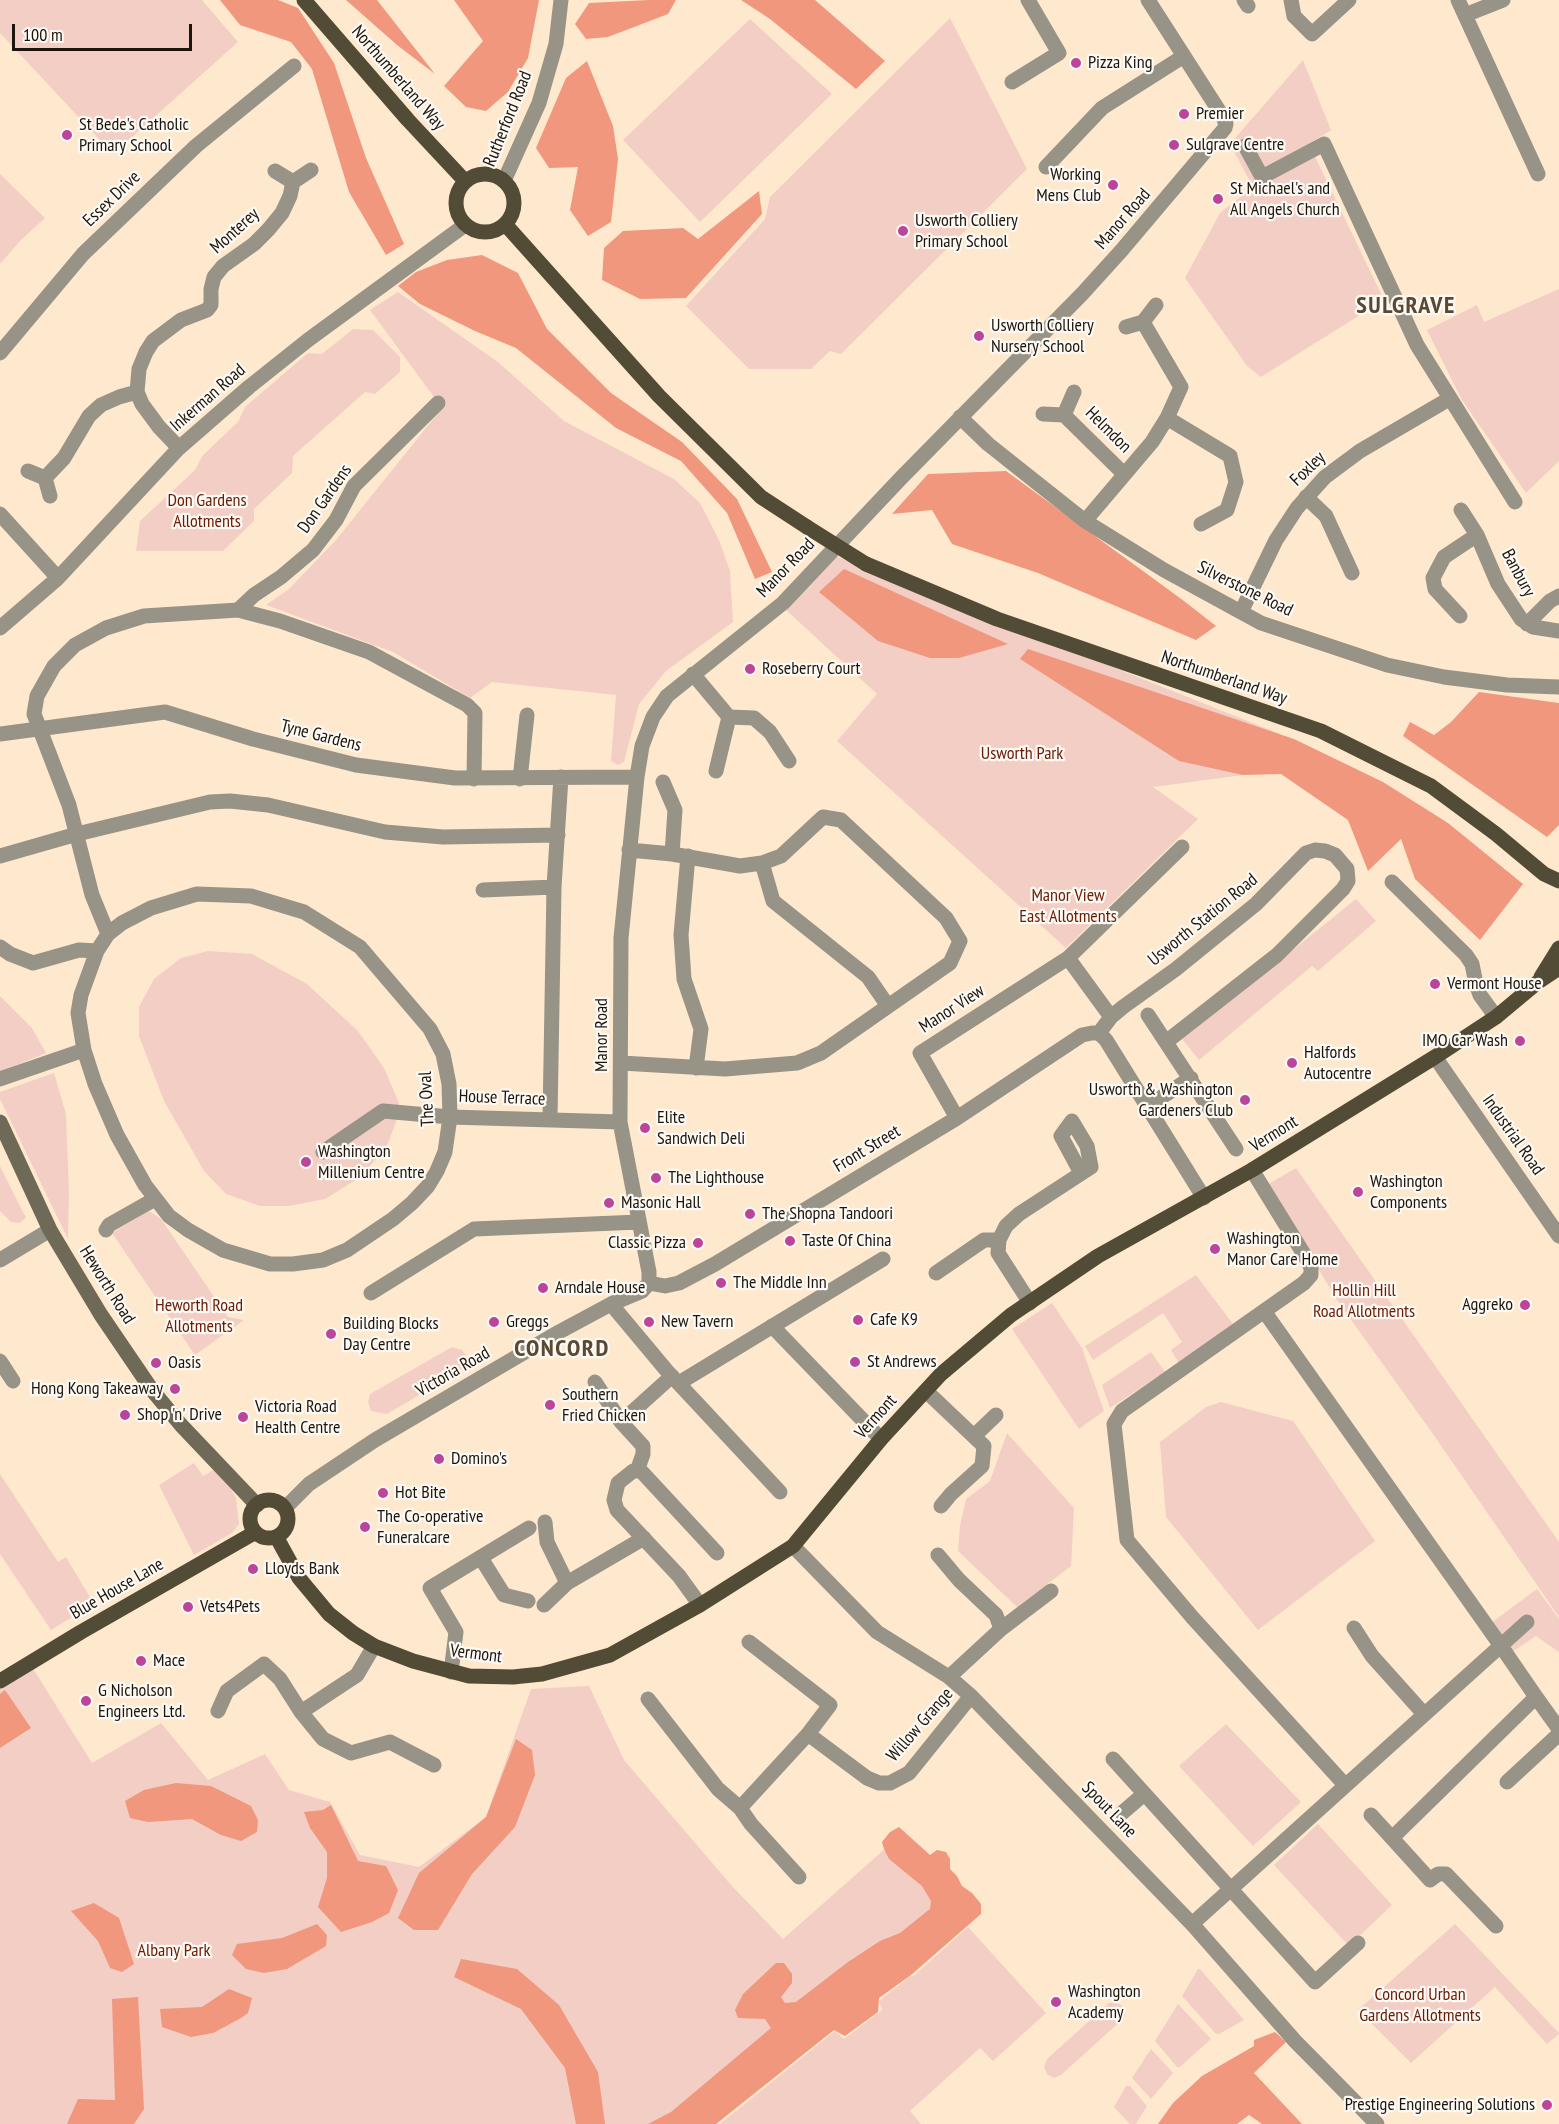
<!DOCTYPE html>
<style>
body{margin:0}
#map{position:relative;width:1559px;height:2124px;overflow:hidden;background:#fee9ce;font-family:"PT Sans Narrow",sans-serif}
canvas{display:block}
.scale{position:absolute;left:12px;top:24px;width:180px;height:27px;box-sizing:border-box;border:3px solid #1c150b;border-top:0;padding-left:8px;font-size:18px;line-height:21px;white-space:nowrap;color:#1c150b;-webkit-text-stroke:4px #fdf9f4;paint-order:stroke}
</style>
<div id="map">
<canvas width="1559" height="2124"></canvas>
<div class="scale">100 m</div>
</div>
<script>
const context = document.querySelector('canvas').getContext('2d');
context.lineJoin = 'round';
function fillPath(path, color) { context.fillStyle = color; context.fill(path, 'evenodd'); }
const toPath = rows => new Path2D(rows.map(r => 'M' + r).join(''));
function strokePath(path, color, width, dash) { context.strokeStyle = color; context.lineWidth = width; context.lineCap = dash ? 'butt' : 'round'; context.setLineDash(dash || []); context.stroke(path); }
function label(font, color, halo, rows, align = 'center') {
  context.font = font + ' "PT Sans Narrow",sans-serif'; context.lineWidth = 4.5; context.setLineDash([]); context.textBaseline = 'middle'; context.strokeStyle = halo; context.fillStyle = color; for (const [text, x, y, turn = 0] of rows) {
    context.save(); context.translate(x, y); context.rotate((+turn || 0) * Math.PI / 180); context.textAlign = isNaN(turn) ? turn : align; if (halo) context.strokeText(text, 0, 0); context.fillText(text, 0, 0); context.restore();
  }
}
const green = toPath([
 [0,0,202,0,238,42,113,154,0,33],
 [950,18,1027,169,841,354,830,351,811,369,749,369,686,306,765,219,770,197],
 [750,19,832,94,700,222,623,140],
 [1303,60,1331,130,1309,144,1384,300,1261,377,1247,366,1185,278,1220,213,1253,187,1230,144],
 [0,174,45,218,21,240,0,264],
 [1559,289,1559,461,1526,493,1462,400,1427,330,1477,305,1484,322],
 [398,292,498,362,564,421,674,479,700,503,719,540,730,571,733,622,666,671,639,704,624,762,618,765,611,761,616,695,492,682,470,698,393,652,266,605,289,589,336,540,442,408,370,310],
 [353,329,373,330,400,357,400,372,375,394,365,392,293,456,292,473,254,509,254,521,223,551,136,551,140,521,195,470,203,455,238,422,245,407,308,353,322,354],
 [828,553,1280,734,1243,775,1153,787,1198,819,1066,948,837,741,877,694,785,609],
 [1356,899,1376,921,1318,971,1312,966,1199,1060,1182,1039],
 [208,951,252,954,307,984,358,1031,384,1068,399,1103,396,1122,386,1148,359,1178,325,1199,289,1206,260,1206,226,1194,204,1171,164,1101,139,1036,139,1007,154,979,181,958],
 [0,996,32,1028,46,1053,0,1072],
 [54,1073,66,1114,69,1193,68,1239,0,1099,0,1092],
 [0,1166,26,1218,19,1223,11,1222,0,1211],
 [1296,1168,1559,1542,1559,1617,1433,1434,1339,1303,1267,1185],
 [149,1211,161,1219,228,1317,244,1320,195,1355,112,1233],
 [1196,1275,1233,1324,1179,1363,1171,1350,1182,1342,1163,1313,1093,1360,1085,1346],
 [1052,1303,1082,1348,1104,1411,1079,1429,1012,1329],
 [452,1347,462,1350,467,1357,460,1371,387,1414,371,1411,368,1402,370,1394],
 [1151,1352,1165,1372,1110,1408,1102,1385],
 [1221,1402,1293,1421,1375,1541,1258,1630,1166,1517,1160,1442,1206,1407],
 [1007,1433,1074,1508,1071,1566,1017,1607,958,1551,960,1526,966,1499,990,1481],
 [194,1463,203,1476,215,1469,229,1485,236,1498,239,1524,232,1533,194,1555,159,1485],
 [0,1474,58,1562,66,1557,94,1604,51,1630,0,1554],
 [1537,1589,1559,1619,1559,1652,1536,1636,1512,1652,1491,1623],
 [32,1667,92,1763,161,1723,208,1780,265,1754,289,1790,330,1802,360,1855,419,1867,486,1817,531,1689,589,1686,624,1760,732,1886,783,1939,904,1832,963,1909,696,2124,0,2124,0,1688],
 [1226,1724,1301,1802,1253,1846,1179,1766],
 [1318,1824,1392,1905,1349,1946,1274,1865],
 [1455,1924,1559,2033,1559,2034,1547,2044,1495,1987,1411,2063,1358,2010],
 [968,1927,1046,2013,993,2061,980,2048,910,2111,921,2124,720,2124,835,2031,844,2039,882,2010,879,2001,909,1977,915,1975],
 [1198,1969,1200,1969,1244,2020,1219,2034,1216,2034,1182,1996],
 [1116,2002,1125,2008,1125,2016,1123,2019,1061,2075,1054,2078,1047,2074,1044,2067,1047,2059,1109,2003],
 [1178,2004,1211,2039,1180,2067,1177,2067,1155,2041],
 [1151,2049,1173,2073,1151,2099,1132,2078],
 [1126,2086,1130,2086,1147,2106,1136,2124,1130,2124,1114,2107]
]);
const forest = toPath([
 [220,0,278,0,298,8,334,63,366,158,404,244,386,255,349,192,312,69,291,42,240,25],
 [346,0,377,0,435,74,397,45],
 [454,0,539,0,528,58,508,92,486,111,466,107,444,86,483,41],
 [649,0,676,0,668,14,608,37,586,39,575,24,589,3],
 [741,0,815,0,885,61,856,89,770,19],
 [587,61,613,126,618,159,611,222,588,236,570,210,578,167,549,168,536,148,566,78],
 [759,191,762,214,686,298,640,299,602,280,604,248,623,231,683,228,698,239],
 [482,255,518,273,547,329,611,393,682,442,737,499,772,572,755,579,727,513,681,461,616,428,516,348,475,331,420,304,398,286,416,272,447,260],
 [1006,471,1184,601,1216,626,1196,640,1038,573,952,544,932,510,892,514,928,474],
 [844,569,1008,644,959,658,930,658,878,641,819,592],
 [1028,649,1294,739,1383,782,1448,823,1523,884,1480,940,1415,879,1401,839,1368,871,1348,820,1281,774,1243,775,1179,761,1020,659],
 [1479,692,1559,703,1559,825,1547,837,1403,736,1410,722,1434,735,1451,722],
 [5,1690,31,1728,0,1748,0,1694],
 [516,1739,532,1750,535,1775,515,1827,472,1874,438,1930,414,1930,398,1918,419,1873,486,1817],
 [176,1783,211,1786,251,1806,258,1820,257,1832,241,1841,221,1835,192,1819,148,1822,130,1818,125,1801,144,1790],
 [331,1805,358,1861,386,1866,398,1890,389,1913,372,1922,341,1932,318,1907,327,1878,327,1852,310,1828,304,1812,323,1810],
 [899,1827,930,1855,937,1850,946,1852,950,1859,950,1869,957,1876,962,1886,972,1893,981,1904,981,1914,911,1975,879,1998,878,2012,845,2036,834,2030,716,2124,648,2124,671,2112,771,2028,765,2019,738,2018,735,2010,743,1994,776,1963,784,1963,792,1974,792,1983,781,1997,785,2003,796,2002,848,1962,880,1941,900,1933,930,1909,931,1901,922,1886,889,1859,884,1849,882,1842,890,1832],
 [94,1903,119,1918,134,1964,122,1972,110,1968,98,1941,71,1911],
 [317,1924,327,1935,326,1946,287,1969,264,1973,246,1969,232,1955,237,1944,282,1938],
 [461,1959,517,1969,559,2005,598,2072,605,2124,576,2124,565,2068,521,2009,454,1977],
 [229,1989,252,1998,248,2013,241,2018,213,2033,191,2037,162,2027,160,2009,202,2007],
 [138,1997,144,2109,134,2124,67,2124,78,2099,115,2100,112,1999],
 [1275,2032,1286,2042,1254,2073,1302,2124,1262,2124,1249,2115,1237,2124,1158,2124,1173,2103,1202,2076,1254,2046,1254,2040]
]);
const street = toPath([
 [1244,0,1248,6],
 [1291,0,1294,16,1312,34,1349,0],
 [1458,0,1538,174],
 [1465,15,1503,0],
 [1012,82,1059,53,1028,0],
 [1245,146,1262,177,1324,144,1417,345,1515,502],
 [1046,167,1102,108,1184,56],
 [275,171,293,182,311,170],
 [504,181,539,103,556,44,561,0],
 [1126,327,1143,322,1156,305],
 [0,353,83,254,196,146,294,66],
 [1043,414,1064,415,1074,392],
 [1064,415,1124,474],
 [960,417,988,444,1085,521,1164,570,1261,623,1387,665,1444,677,1507,685,1559,687],
 [1167,418,1230,456,1236,482,1227,510,1201,524],
 [179,448,159,427,142,404,137,392,139,369,146,352,153,341,181,320,207,310,211,305,211,289,214,277,223,266,254,244,268,230,282,213,290,196,293,182],
 [28,471,45,478,50,496],
 [45,478,64,458,89,416,101,405,119,397,137,392],
 [1306,497,1326,516,1352,573],
 [1461,510,1477,535,1498,584,1521,619,1533,627,1559,631],
 [0,514,58,578],
 [1085,521,1152,442,1167,418,1181,387,1143,322],
 [238,610,254,595,281,577,313,550,336,520,354,486,438,403],
 [1241,612,1276,540,1297,508,1325,477,1360,451,1449,399],
 [1460,616,1435,589,1433,578,1444,557,1477,535],
 [1527,624,1550,601,1559,596],
 [0,628,58,578,179,448,249,387,308,340,465,225],
 [693,674,729,717,754,718,770,732,789,761],
 [0,734,165,712,253,739,356,765,455,778,637,777],
 [716,771,729,717],
 [520,779,527,715],
 [663,782,675,810,672,854],
 [0,856,77,834,210,802,230,801,268,805,385,832,443,837,558,835],
 [688,856,681,935,684,979,701,1029,696,1068],
 [762,863,773,901,868,977,888,1006],
 [1392,882,1466,955,1472,964,1476,984,1480,995,1496,1017],
 [483,890,554,887],
 [197,894,251,896,304,912,360,947,430,1029,443,1054,449,1084,450,1117,445,1152,437,1171,428,1186,412,1203,393,1219,347,1250,323,1260,293,1264,270,1264,223,1250,188,1230,169,1216,145,1185,117,1135,95,1084,84,1050,78,1013,81,995,97,951,108,934,122,923,151,908,197,894],
 [108,934,92,895,69,805,34,714,37,696,54,666,75,645,106,628,144,616,238,610,280,621,369,652,467,705,475,713,474,779],
 [0,947,10,954,33,963,79,950,97,951],
 [1068,958,1111,1017],
 [1148,1015,1236,1149],
 [1099,1033,1111,1017,1123,1007,1176,969,1256,904,1306,853,1315,850,1325,851,1335,855,1347,869,1348,881,1343,889,1277,955,1166,1042],
 [1099,1033,1106,1040,1204,1198],
 [1435,1057,1559,1236],
 [621,1063,725,1069,797,1063,821,1053,950,963,960,941,946,918,841,820,823,817,781,856,762,863,740,866,672,854,629,850],
 [0,1079,84,1050],
 [1148,1106,1191,1078],
 [957,1118,920,1053,1068,958,1182,847],
 [550,1119,554,887,561,777],
 [323,1152,383,1111,450,1117,620,1122],
 [1252,1170,1305,1256,1311,1268,1311,1275,1304,1283,1122,1411,1114,1424,1127,1540,1192,1617,1345,1785],
 [106,1230,109,1225,155,1199],
 [0,1260,50,1230],
 [936,1273,984,1240,999,1240],
 [649,1283,649,1272,620,1122,621,938,637,777,642,746,653,717,667,696,783,603,901,478,1082,294,1121,251,1225,128,1226,124,1223,117,1148,0],
 [649,1283,665,1286,679,1283,715,1264,957,1118,1082,1035,1092,1033,1099,1033],
 [371,1293,474,1229,639,1222],
 [1030,1303,998,1253,999,1240,1006,1226,1019,1214,1091,1167,1087,1146,1072,1121,1061,1136,1081,1173],
 [611,1304,667,1371,780,1492],
 [1264,1311,1501,1646,1536,1697,1392,1838],
 [772,1326,881,1439],
 [0,1361,13,1381],
 [595,1382,621,1422],
 [679,1383,883,1259],
 [926,1391,984,1446,982,1466,951,1494,941,1506],
 [974,1436,996,1415],
 [637,1471,643,1454,643,1446,621,1422,672,1376],
 [285,1508,309,1484,375,1440,559,1332,611,1304,642,1291,649,1283],
 [545,1522,547,1542,567,1583,644,1538],
 [793,1546,877,1632,949,1677,971,1696,1193,1925,1295,2041,1377,2124],
 [938,1555,959,1580,996,1615,1001,1629,949,1677],
 [481,1558,504,1595,528,1601],
 [544,1605,567,1583],
 [700,1605,679,1576,617,1510,614,1500,618,1483,633,1471,641,1471,717,1553],
 [1354,1628,1372,1656,1424,1714],
 [1001,1629,1051,1591],
 [451,1672,456,1632,430,1588,529,1528],
 [1536,1697,1559,1729],
 [648,1699,718,1789,740,1808,751,1824,799,1877],
 [218,1711,227,1691,264,1664,280,1679,301,1712,323,1739,351,1753,390,1742,434,1765],
 [301,1712,357,1675,374,1646],
 [808,1734,867,1778,879,1783,890,1783,909,1773,971,1696],
 [1113,1759,1315,1982,1358,1943],
 [1507,1782,1559,1734],
 [740,1808,808,1734,830,1705,749,1642],
 [1122,1813,1144,1794],
 [1371,1815,1430,1880,1438,1874,1446,1874,1496,1926],
 [1192,1924,1527,1622]
]);
const secondary = toPath([
 [0,1122,50,1230,101,1315,152,1390,181,1425,257,1505]
]);
const primary = toPath([
 [304,0,408,120,465,181],
 '456 203a29 29 0 1 1 58 0a29 29 0 1 1-58 0Z',
 [505,224,659,396,761,497,807,527],
 [866,564,997,619,1321,731,1431,786,1496,834,1544,874,1559,881],
 [1541,977,1559,948],
 '250 1519a19 19 0 1 1 38 0a19 19 0 1 1-38 0Z',
 [277,1538,299,1578,329,1614,353,1633,374,1646,413,1661,469,1676,513,1677,542,1674,610,1655,700,1605,793,1546,881,1439,941,1374,1011,1315,1098,1256,1252,1170,1435,1057,1496,1017,1538,982,1559,968],
 [0,1681,81,1632,254,1533]
]);
const primaryBridge = toPath([
 [807,527,866,564]
]);
const markers = [
 [1076,63,6,"#bd4599"],
 [1184,114,6,"#bd4599"],
 [67,135,6,"#bd4599"],
 [1174,145,6,"#bd4599"],
 [1113,185,6,"#bd4599"],
 [1218,199,6,"#bd4599"],
 [903,231,6,"#bd4599"],
 [979,336,6,"#bd4599"],
 [750,669,6,"#bd4599"],
 [1435,984,6,"#bd4599"],
 [1520,1041,6,"#bd4599"],
 [1292,1063,6,"#bd4599"],
 [1245,1100,6,"#bd4599"],
 [645,1128,6,"#bd4599"],
 [306,1162,6,"#bd4599"],
 [656,1178,6,"#bd4599"],
 [1358,1192,6,"#bd4599"],
 [609,1203,6,"#bd4599"],
 [750,1214,6,"#bd4599"],
 [790,1241,6,"#bd4599"],
 [698,1243,6,"#bd4599"],
 [1215,1249,6,"#bd4599"],
 [721,1283,6,"#bd4599"],
 [543,1288,6,"#bd4599"],
 [1525,1305,6,"#bd4599"],
 [858,1320,6,"#bd4599"],
 [494,1322,6,"#bd4599"],
 [649,1322,6,"#bd4599"],
 [331,1334,6,"#bd4599"],
 [855,1362,6,"#bd4599"],
 [156,1363,6,"#bd4599"],
 [175,1389,6,"#bd4599"],
 [550,1405,6,"#bd4599"],
 [125,1415,6,"#bd4599"],
 [243,1417,6,"#bd4599"],
 [439,1459,6,"#bd4599"],
 [383,1493,6,"#bd4599"],
 [365,1527,6,"#bd4599"],
 [253,1569,6,"#bd4599"],
 [188,1607,6,"#bd4599"],
 [141,1661,6,"#bd4599"],
 [86,1701,6,"#bd4599"],
 [1056,2002,6,"#bd4599"],
 [1547,2105,6,"#bd4599"]
];
const poiNames = [
 ["Pizza King",1088,63],
 ["Premier",1196,114],
 ["St Bede's Catholic",79,125],
 ["Primary School",79,146],
 ["Sulgrave Centre",1186,145],
 ["Working",1101,175,"right"],
 ["Mens Club",1101,196,"right"],
 ["St Michael's and",1230,189],
 ["All Angels Church",1230,210],
 ["Usworth Colliery",915,221],
 ["Primary School",915,242],
 ["Usworth Colliery",991,326],
 ["Nursery School",991,347],
 ["Roseberry Court",762,669],
 ["Vermont House",1447,984],
 ["IMO Car Wash",1508,1041,"right"],
 ["Halfords",1304,1053],
 ["Autocentre",1304,1074],
 ["Usworth & Washington",1233,1090,"right"],
 ["Gardeners Club",1233,1111,"right"],
 ["Elite",657,1118],
 ["Sandwich Deli",657,1139],
 ["Washington",318,1152],
 ["Millenium Centre",318,1173],
 ["The Lighthouse",668,1178],
 ["Washington",1370,1182],
 ["Components",1370,1203],
 ["Masonic Hall",621,1203],
 ["The Shopna Tandoori",762,1214],
 ["Washington",1227,1239],
 ["Manor Care Home",1227,1260],
 ["Taste Of China",802,1241],
 ["Classic Pizza",686,1243,"right"],
 ["The Middle Inn",733,1283],
 ["Arndale House",555,1288],
 ["Aggreko",1513,1305,"right"],
 ["Cafe K9",870,1320],
 ["Greggs",506,1322],
 ["New Tavern",661,1322],
 ["Building Blocks",343,1324],
 ["Day Centre",343,1345],
 ["St Andrews",867,1362],
 ["Oasis",168,1363],
 ["Hong Kong Takeaway",163,1389,"right"],
 ["Southern",562,1395],
 ["Fried Chicken",562,1416],
 ["Victoria Road",255,1407],
 ["Health Centre",255,1428],
 ["Shop 'n' Drive",137,1415],
 ["Domino's",451,1459],
 ["Hot Bite",395,1493],
 ["The Co-operative",377,1517],
 ["Funeralcare",377,1538],
 ["Lloyds Bank",265,1569],
 ["Vets4Pets",200,1607],
 ["Mace",153,1661],
 ["G Nicholson",98,1691],
 ["Engineers Ltd.",98,1712],
 ["Washington",1068,1992],
 ["Academy",1068,2013],
 ["Prestige Engineering Solutions",1535,2105,"right"]
];
const streetNames = [
 ["Northumberland Way",398,78,49],
 ["Rutherford Road",508,119,-68],
 ["Essex Drive",112,199,-44],
 ["Manor Road",1123,219,-49],
 ["Monterey",235,231,-42],
 ["Inkerman Road",208,398,-41],
 ["Helmdon",1108,430,45],
 ["Foxley",1308,469,-44],
 ["Don Gardens",325,499,-55],
 ["Manor Road",786,568,-46],
 ["Banbury",1518,573,62],
 ["Silverstone Road",1245,589,26],
 ["Northumberland Way",1224,678,19],
 ["Tyne Gardens",321,736,14],
 ["Usworth Station Road",1203,920,-39],
 ["Manor View",952,1009,-33],
 ["Manor Road",602,1035,-90],
 ["House Terrace",502,1098,2],
 ["The Oval",427,1099,-93],
 ["Vermont",1274,1134,-32],
 ["Industrial Road",1513,1135,55],
 ["Front Street",867,1149,-31],
 ["Heworth Road",107,1285,58],
 ["Victoria Road",453,1372,-30],
 ["Vermont",876,1417,-48],
 ["Blue House Lane",117,1589,-30],
 ["Vermont",476,1654,7],
 ["Willow Grange",920,1725,-49],
 ["Spout Lane",1109,1810,46]
];
const parkNames = [
 ["Don Gardens",207,501],
 ["Allotments",207,522],
 ["Usworth Park",1022,754],
 ["Manor View",1068,896],
 ["East Allotments",1068,917],
 ["Hollin Hill",1364,1291],
 ["Road Allotments",1364,1312],
 ["Heworth Road",199,1306],
 ["Allotments",199,1327],
 ["Albany Park",174,1951],
 ["Concord Urban",1420,1995],
 ["Gardens Allotments",1420,2016]
];
const districtNames = [
 ["SULGRAVE",1406,306],
 ["CONCORD",562,1349]
];
fillPath(green, '#f3cec4');
fillPath(forest, '#f0977e');
strokePath(street, '#979386', 15);
strokePath(secondary, '#6f6957', 15);
strokePath(primary, '#524b35', 15);
strokePath(primaryBridge, '#524b35', 15);
for (const [x, y, r, color] of markers) { const dot = new Path2D(); dot.arc(x, y, r, 0, 2 * Math.PI); context.fillStyle = color; context.fill(dot); strokePath(dot, '#fdf9f4', 2); }
label('18px', '#1c150b', '#fdf9f4', poiNames, 'left');
label('18px', '#1c150b', '#fdf9f4', streetNames);
label('18px', '#691b03', '#fdf9f4', parkNames);
context.letterSpacing = '1.5px';
label('bold 24px', '#5a4832', '#fdf9f4', districtNames);
context.letterSpacing = '0px';
</script>
